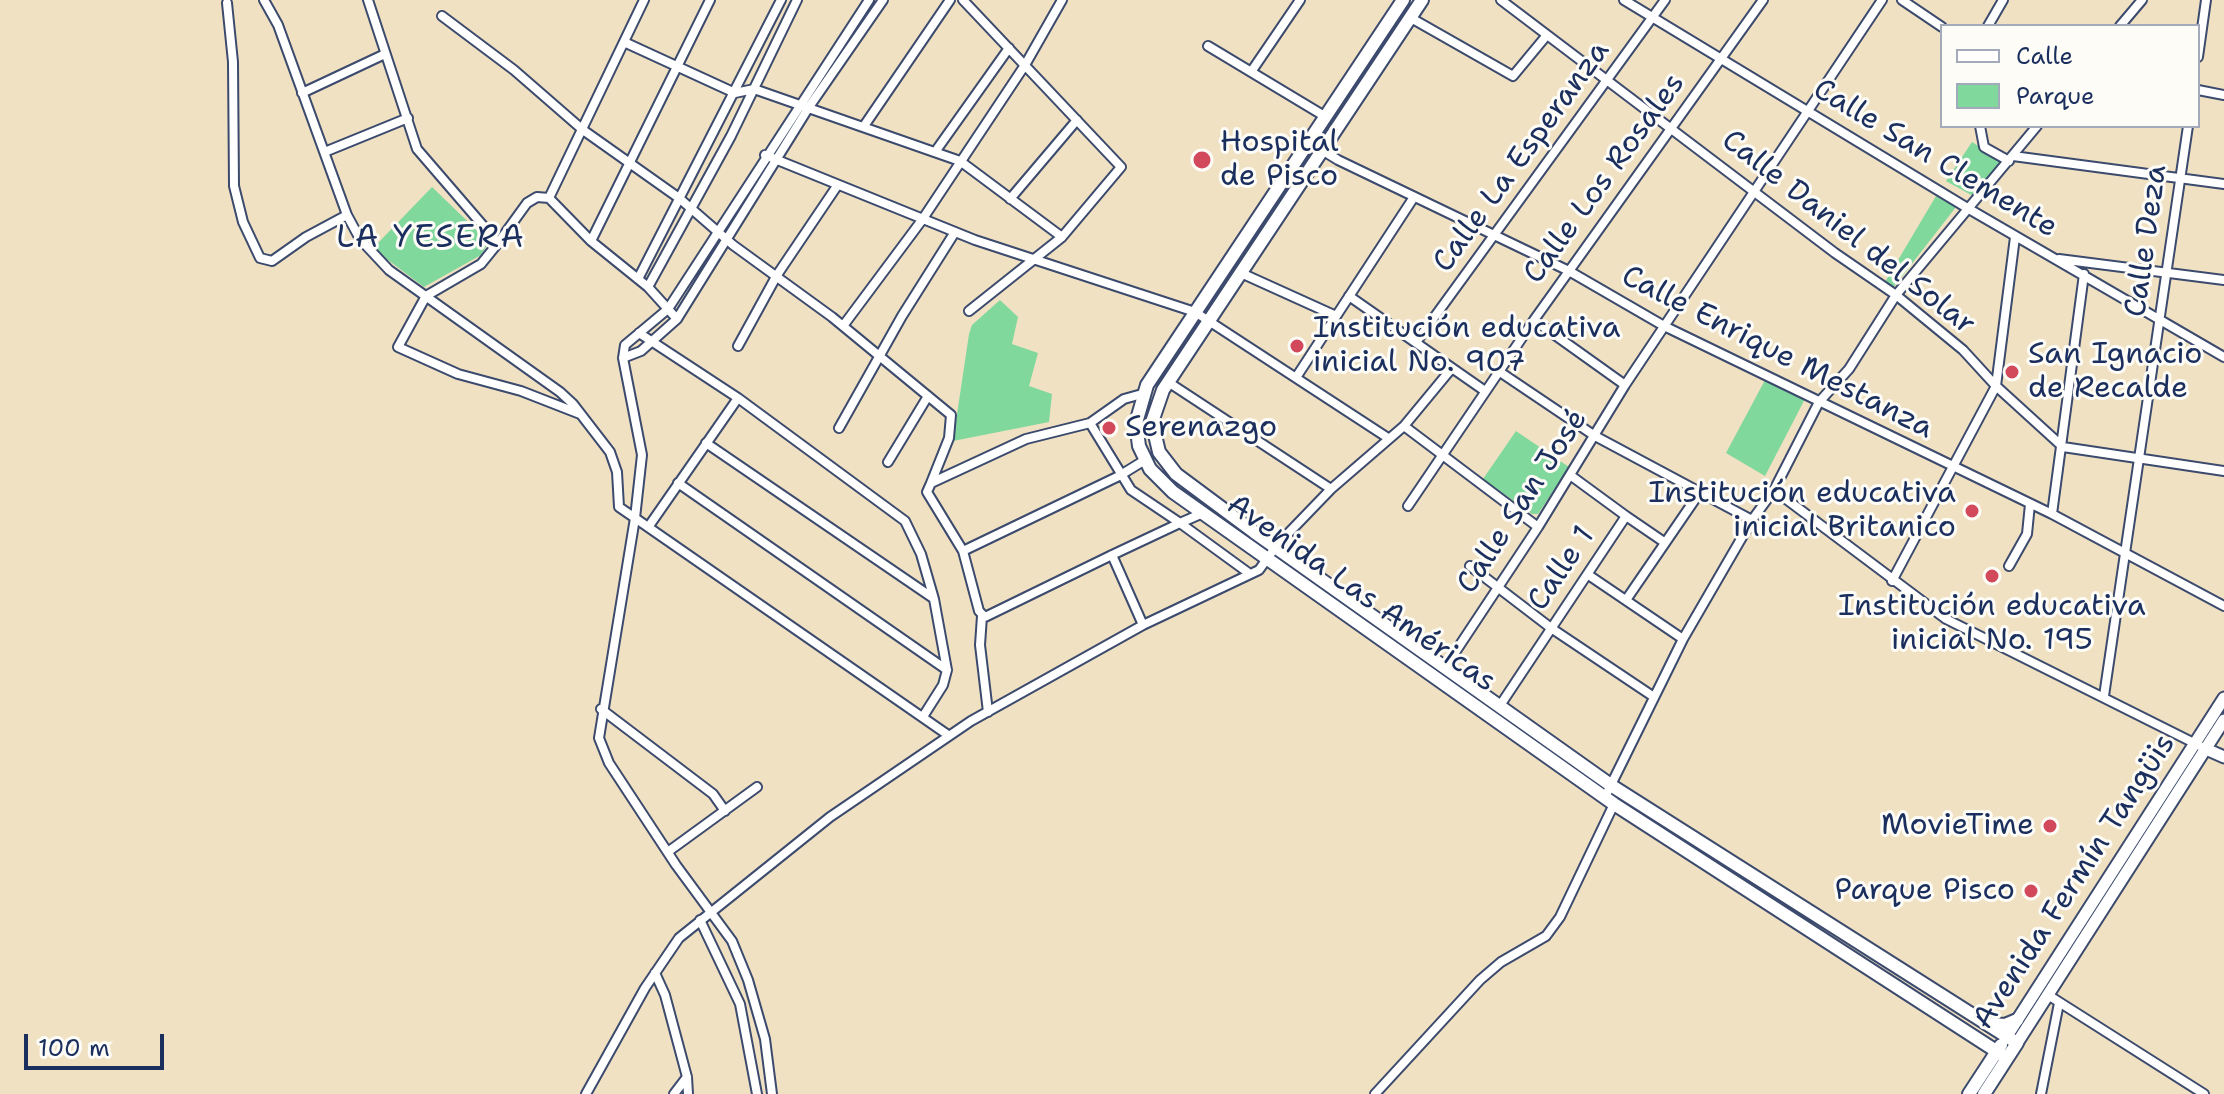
<!DOCTYPE html>
<meta charset="utf-8">
<style>
body{margin:0}
#map{position:relative;width:2224px;height:1094px;overflow:hidden;background:#f1e1c3;font-family:"Shantell Sans",sans-serif}
canvas{display:block}
.legend{position:absolute;left:1940px;top:24px;width:260px;height:104px;box-sizing:border-box;background:#fdfcf7;border:2px solid #a3aaba;margin:0;padding:10px 14px;list-style:none;font-size:24px;color:#1b2f5e}
.legend li{display:flex;align-items:center;gap:16px;height:40px}
.legend b{width:40px;border:2px solid #a3aaba}
.scale{position:absolute;left:24px;top:1034px;width:140px;height:36px;box-sizing:border-box;border:4px solid #1b2f5e;border-top:0;padding-left:10px;font-size:24px;line-height:28px;white-space:nowrap;color:#1b2f5e;-webkit-text-stroke:6px #fdfcf7;paint-order:stroke}
</style>
<div id="map">
<canvas width="2224" height="1094"></canvas>
<ul class="legend">
<li><b style="height:10px;background:#fff"></b>Calle</li>
<li><b style="height:22px;background:#81d89c"></b>Parque</li>
</ul>
<div class="scale">100 m</div>
</div>
<script>
const context = document.querySelector('canvas').getContext('2d');
context.lineJoin = 'round';
function fillPath(path, color) { context.fillStyle = color; context.fill(path, 'evenodd'); }
const toPath = rows => new Path2D(rows.map(r => 'M' + r).join(''));
function strokePath(path, color, width, dash) { context.strokeStyle = color; context.lineWidth = width; context.lineCap = dash ? 'butt' : 'round'; context.setLineDash(dash || []); context.stroke(path); }
function label(font, color, halo, rows, align = 'center') {
  context.font = font + ' "Shantell Sans",sans-serif'; context.lineWidth = 6; context.setLineDash([]); context.textBaseline = 'middle'; context.strokeStyle = halo; context.fillStyle = color; for (const [text, x, y, turn = 0] of rows) {
    context.save(); context.translate(x, y); context.rotate((+turn || 0) * Math.PI / 180); context.textAlign = isNaN(turn) ? turn : align; if (halo) context.strokeText(text, 0, 0); context.fillText(text, 0, 0); context.restore();
  }
}
const green = toPath([
 [1972,142,2001,160,1973,196,1946,181],
 [432,187,489,242,481,255,424,287,388,260,377,250,377,244],
 [1936,196,1956,207,1893,288,1885,282],
 [1000,300,1018,317,1012,344,1038,353,1029,386,1052,394,1049,422,953,441,969,334,972,325],
 [1765,380,1805,399,1765,476,1726,453],
 [1516,431,1569,467,1538,514,1532,514,1483,479]
]);
const street = toPath([
 [264,0,278,25,347,215,360,239,389,270,560,392,573,404,610,452,617,472,619,507,635,518,599,738,609,763,676,865,732,941,748,980,765,1039,772,1094],
 [368,0,417,149,498,243,527,203,537,197,549,198,591,241,648,287,677,319],
 [869,0,668,309,625,345,623,358,642,455,635,518,948,735],
 [963,0,1121,167,1062,237,969,311],
 [1501,0,1835,253,1896,295,1963,350,1996,386,2063,447,2224,471],
 [1624,0,1969,209,2224,357],
 [1902,0,1942,27],
 [227,3,233,62,234,186,243,222,260,258,272,261,306,237,347,215],
 [442,16,514,70,583,130,679,198,733,245,832,317,951,415,949,438,931,483],
 [1411,18,1513,76,1547,35],
 [1988,26,2003,0],
 [2120,26,2142,0],
 [624,42,735,93,754,89,960,161,1062,237],
 [1208,46,1326,117],
 [2198,57,2206,0],
 [1251,72,1300,0],
 [2198,90,2224,95],
 [302,93,385,54],
 [864,126,950,0],
 [1980,126,1984,147,2009,161],
 [1309,142,1338,160,1569,271,1664,326,2052,514,2224,606],
 [327,151,408,118],
 [935,152,1009,48],
 [765,155,975,240,1195,312,1388,438],
 [2013,156,2224,184],
 [549,198,644,0],
 [1010,199,1077,120],
 [591,241,710,0],
 [498,243,481,264,426,296,398,347,458,374,521,391,580,414],
 [2059,259,2224,280],
 [1241,273,1336,316],
 [638,279,781,0],
 [648,287,731,136,797,0],
 [1349,296,1452,368],
 [1534,320,1625,385],
 [843,326,922,220,1025,65,1062,0],
 [639,333,738,398,905,521,921,554,934,599,947,670,943,685,924,715],
 [1417,341,1665,0],
 [738,346,777,275,837,186],
 [623,358,641,351,677,319,809,107,883,0],
 [1500,372,1595,436,1752,520],
 [1297,376,1414,197],
 [1168,382,1331,489],
 [1090,423,1124,399,1142,394],
 [1404,426,1538,527],
 [839,428,902,316,955,232],
 [706,443,933,598],
 [888,462,928,396],
 [678,483,947,670],
 [1774,490,1946,619,2206,749],
 [1408,506,1534,320,1763,0],
 [1203,513,1180,523,1112,555,985,617,979,611,963,551,927,492,931,483,1026,439,1090,423,1131,490,1180,523,1250,574],
 [2052,514,2084,274],
 [1626,516,1664,542],
 [649,526,738,398],
 [963,551,1119,476,1145,460],
 [1112,555,1143,625],
 [1470,566,1551,628,1654,697],
 [2009,566,2027,534,2030,504],
 [1590,576,1683,639],
 [1892,581,1996,386,2015,237],
 [1626,600,1700,492],
 [982,616,980,645,988,712],
 [1444,669,1538,527,1625,385,1882,0],
 [2104,696,2188,126],
 [1499,707,1626,516,1570,475],
 [601,709,713,794,725,811],
 [1605,797,1683,639,1752,520,1774,490,1819,402,1849,369,1896,295,2037,126],
 [669,851,757,787],
 [700,920,740,1004,757,1094],
 [655,973,665,995,687,1077,688,1094],
 [2048,995,2204,1094],
 [586,1094,645,988,679,938,830,817,971,721,1143,625,1259,570,1277,545,1331,489,1404,426,1452,368,1485,391],
 [674,1094,687,1077],
 [1375,1094,1480,980,1501,962,1546,936,1560,917,1614,804],
 [2041,1094,2059,1003]
]);
const secondary = toPath([
 [2206,749,2224,757],
 [2007,1036,2224,698],
 [2017,1043,2224,720]
]);
const primary = toPath([
 [1403,0,1147,385,1136,423,1139,446,1150,469,1173,492,1614,804,2007,1058],
 [1422,0,1163,390,1152,422,1159,452,1176,474,1254,532,1612,786,2017,1043,1984,1094],
 [1991,1024,2005,1025,2017,1020],
 [1969,1094,2001,1045]
]);
const markers = [
 [1202,160,10,"#d1495b"],
 [1297,346,8,"#d1495b"],
 [2012,372,8,"#d1495b"],
 [1109,428,8,"#d1495b"],
 [1972,511,8,"#d1495b"],
 [1992,576,8,"#d1495b"],
 [2050,826,8,"#d1495b"],
 [2031,891,8,"#d1495b"]
];
const poiNames = [
 ["Hospital",1220,143],
 ["de Pisco",1220,177],
 ["Institución educativa",1313,329],
 ["inicial No. 907",1313,363],
 ["San Ignacio",2028,355],
 ["de Recalde",2028,389],
 ["Serenazgo",1125,428],
 ["Institución educativa",1956,494,"right"],
 ["inicial Britanico",1956,528,"right"],
 ["Institución educativa",1992,607,"center"],
 ["inicial No. 195",1992,641,"center"],
 ["MovieTime",2034,826,"right"],
 ["Parque Pisco",2015,891,"right"]
];
const streetNames = [
 ["Calle La Esperanza",1522,157,-54],
 ["Calle San Clemente",1935,159,31],
 ["Calle Los Rosales",1605,179,-54],
 ["Calle Daniel del Solar",1848,233,38],
 ["Calle Deza",2147,241,-82],
 ["Calle Enrique Mestanza",1777,353,27],
 ["Calle San José",1523,502,-57],
 ["Calle 1",1562,569,-56],
 ["Avenida Las Américas",1361,594,35],
 ["Avenida Fermín Tangüis",2075,882,-57]
];
const neighbourhoodNames = [
 ["LA YESERA",431,239]
];
fillPath(green, '#81d89c');
strokePath(street, '#3b4a6d', 12);
strokePath(secondary, '#3b4a6d', 15);
strokePath(primary, '#3b4a6d', 16);
strokePath(street, '#fff', 8);
strokePath(secondary, '#fff', 11);
strokePath(primary, '#fff', 12);
for (const [x, y, r, color] of markers) { const dot = new Path2D(); dot.arc(x, y, r, 0, 2 * Math.PI); context.fillStyle = color; context.fill(dot); strokePath(dot, '#fdfcf7', 3); }
label('30px', '#1b2f5e', '#fdfcf7', poiNames, 'left');
label('30px', '#1b2f5e', '#fdfcf7', streetNames);
context.letterSpacing = '2px';
label('32px', '#1b2f5e', '#fdfcf7', neighbourhoodNames);
context.letterSpacing = '0px';
</script>
